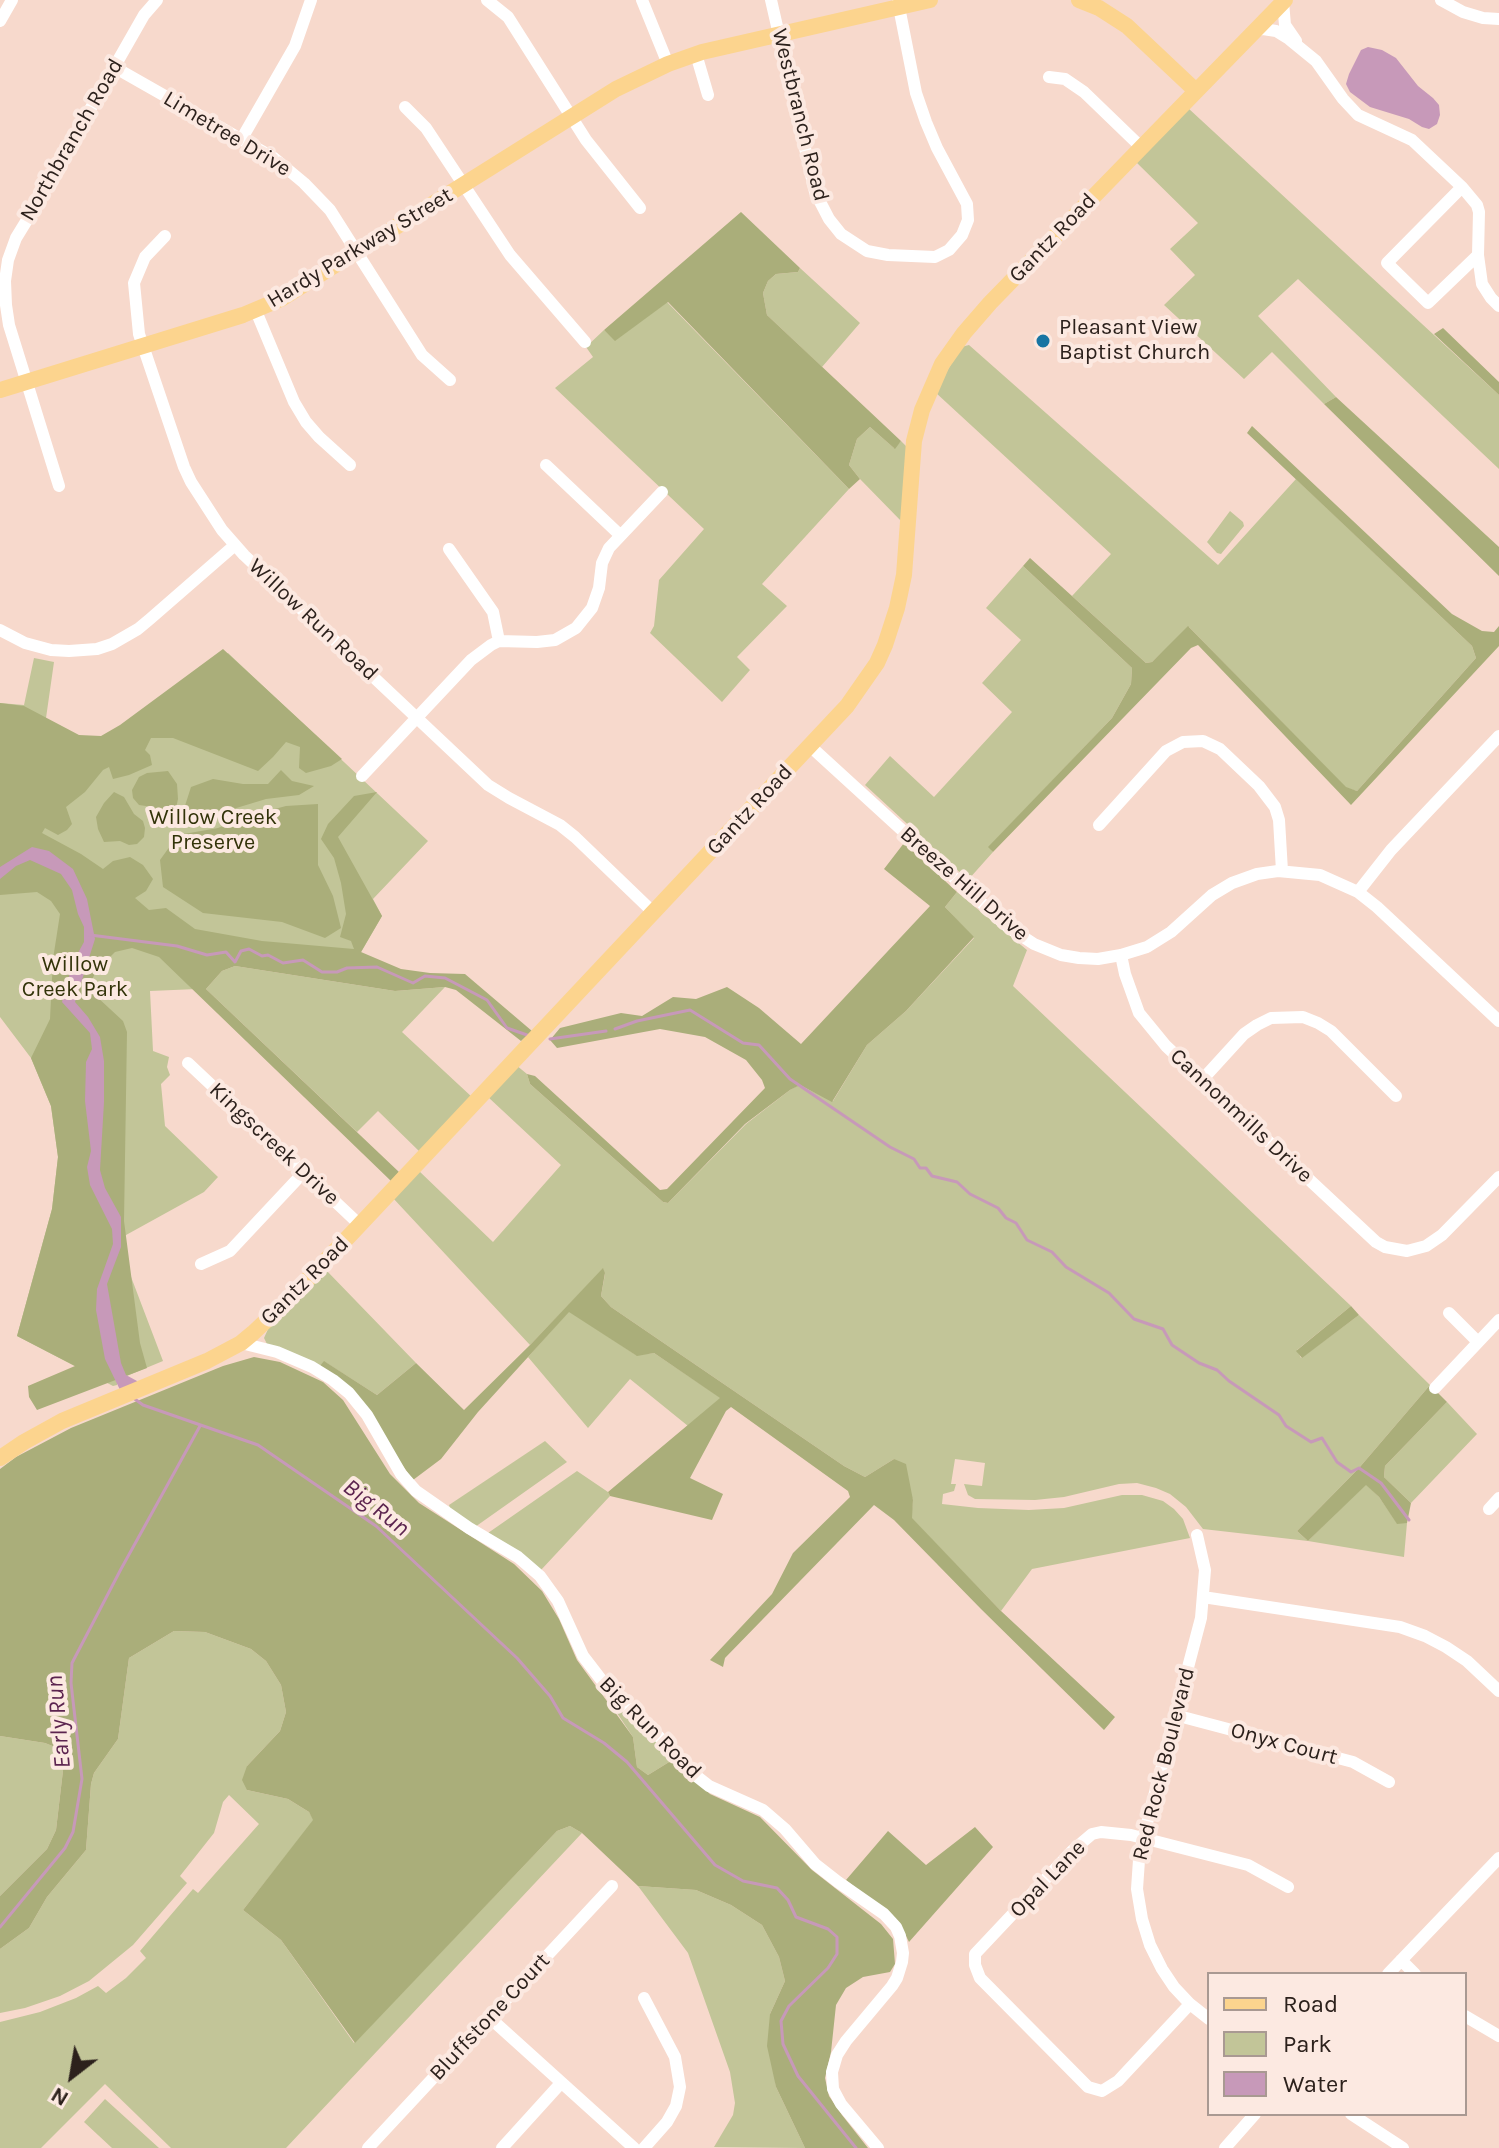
<!DOCTYPE html>
<style>
body{margin:0}
#map{position:relative;width:1499px;height:2148px;overflow:hidden;background:#f7d9cc;font-family:Karla,sans-serif}
canvas{display:block}
.legend{position:absolute;left:1207px;top:1972px;width:260px;height:144px;box-sizing:border-box;background:#fce9e1;border:2px solid #a99992;margin:0;padding:10px 14px;list-style:none;font-size:24px;color:#2c211c}
.legend li{display:flex;align-items:center;gap:16px;height:40px}
.legend b{width:40px;border:2px solid #a99992}
.north{position:absolute;left:32px;top:2036px;width:80px;height:80px;-webkit-text-stroke:6px #fce9e1;paint-order:stroke;rotate:211deg;font-size:22px;font-weight:700;line-height:32px;text-align:center;color:#2c211c}
.north::after{content:'';display:block;margin:auto;width:28px;height:36px;background:#2c211c;clip-path:polygon(50% 0,100% 100%,50% 72%,0 100%)}
</style>
<div id="map">
<canvas width="1499" height="2148"></canvas>
<ul class="legend">
<li><b style="height:10px;background:#fcd48e"></b>Road</li>
<li><b style="height:22px;background:#c2c598"></b>Park</li>
<li><b style="height:22px;background:#c799b9"></b>Water</li>
</ul>
<div class="north">N</div>
</div>
<script>
const context = document.querySelector('canvas').getContext('2d');
context.lineJoin = 'round';
function fillPath(path, color) { context.fillStyle = color; context.fill(path, 'evenodd'); }
const toPath = rows => new Path2D(rows.map(r => 'M' + r).join(''));
function strokePath(path, color, width, dash) { context.strokeStyle = color; context.lineWidth = width; context.lineCap = dash ? 'butt' : 'round'; context.setLineDash(dash || []); context.stroke(path); }
function label(font, color, halo, rows, align = 'center') {
  context.font = font + ' Karla,sans-serif'; context.lineWidth = 8; context.setLineDash([]); context.textBaseline = 'middle'; context.strokeStyle = halo; context.fillStyle = color; for (const [text, x, y, turn = 0] of rows) {
    context.save(); context.translate(x, y); context.rotate((+turn || 0) * Math.PI / 180); context.textAlign = isNaN(turn) ? turn : align; if (halo) context.strokeText(text, 0, 0); context.fillText(text, 0, 0); context.restore();
  }
}
const green = toPath([
 [1188,108,1499,395,1499,469,1298,279,1258,316,1336,397,1324,404,1272,352,1244,379,1164,305,1195,275,1170,249,1198,223,1136,162],
 [800,268,860,323,822,367,767,315,763,293,768,281,776,274,798,272],
 [667,302,849,489,762,584,787,606,737,657,750,670,722,702,650,633,654,626,659,580,704,529,555,388,593,357,586,347,604,330,615,340],
 [969,345,1218,565,1296,479,1472,646,1476,658,1357,791,1346,788,1189,627,1152,662,1146,663,1072,596,1111,554,935,392,961,347],
 [870,427,894,448,901,441,908,448,902,522,860,479,849,465,857,439],
 [1230,511,1243,522,1244,526,1221,554,1217,553,1207,542],
 [1023,566,1132,668,1131,684,1112,718,989,847,993,852,968,880,865,785,890,756,934,797,1012,712,982,683,1021,640,986,608],
 [228,653,428,841,373,899,382,916,346,978,228,960,197,989,150,991,153,1051,169,1057,167,1067,170,1075,161,1084,165,1126,218,1177,204,1192,117,1240,163,1361,117,1380,117,1385,113,1386,17,1336,52,1209,58,1157,51,1106,31,1058,0,1017,0,703,24,705,34,658,54,662,46,718,91,770],
 [957,892,1027,950,1013,986,1351,1306,1297,1350,1301,1358,1359,1315,1430,1385,1359,1468,1297,1531,1308,1541,1366,1484,1379,1497,1397,1523,1407,1523,1404,1557,1308,1541,1203,1529,1186,1507,1170,1494,1156,1488,1137,1483,1119,1484,1064,1497,1035,1500,975,1499,968,1495,964,1484,982,1486,985,1463,955,1459,951,1484,956,1484,954,1491,943,1494,942,1504,978,1508,1029,1510,1064,1508,1122,1495,1142,1495,1163,1501,1174,1509,1183,1519,1190,1538,1032,1569,1001,1611,911,1518,913,1500,894,1459,865,1477,844,1466,611,1307,601,1296,605,1274,603,1269,530,1345,392,1197,418,1170,493,1242,561,1165,488,1097,516,1065,527,1074,530,1084,663,1202,668,1203,746,1124,790,1090,799,1085,833,1101,867,1045,906,1011,974,938,945,907],
 [235,966,395,991,445,987,402,1032,473,1098,421,1153,378,1111,357,1132,206,989,222,971],
 [326,1270,416,1363,377,1395,325,1362,319,1367,267,1344,264,1338,269,1327],
 [569,1311,636,1355,654,1353,721,1398,688,1426,630,1379,588,1428,528,1357],
 [1447,1402,1477,1434,1411,1503,1384,1477,1385,1466],
 [545,1441,567,1462,475,1527,451,1511,449,1505],
 [577,1471,608,1492,610,1496,541,1570,488,1533],
 [174,1631,205,1632,251,1649,266,1661,281,1685,286,1712,280,1731,247,1766,247,1790,288,1799,309,1812,314,1820,243,1910,281,1940,354,2043,557,1831,570,1826,582,1833,286,2148,171,2148,105,2084,41,2148,0,2148,0,2022,40,2012,76,1998,98,1986,106,1993,126,1978,146,1958,140,1951,193,1889,198,1893,259,1824,229,1795,223,1802,214,1833,180,1876,187,1883,133,1945,89,1981,60,1996,25,2008,0,2013,0,1949,29,1928,47,1897,86,1850,91,1784,94,1773,118,1739,129,1658],
 [605,1695,637,1721,674,1759,648,1775,637,1767,633,1737],
 [0,1736,45,1743,60,1749,64,1762,56,1830,47,1849,0,1896],
 [638,1886,696,1890,731,1905,762,1925,779,1957,785,1981,770,2014,776,2087,805,2148,714,2147,733,2115,735,2103,730,2072,688,1953],
 [105,2099,159,2148,112,2148,84,2122]
]);
const forest = toPath([
 [741,212,800,268,798,272,776,274,768,281,763,293,767,315,901,441,895,449,870,427,857,439,849,465,860,479,849,489,668,302,615,341,604,330],
 [1443,328,1499,382,1499,395,1434,334],
 [1336,397,1499,547,1499,576,1324,404],
 [1252,426,1452,614,1482,631,1494,632,1499,626,1499,646,1351,805,1198,645,1191,648,993,852,988,847,1112,718,1131,684,1132,668,1023,566,1030,558,1146,663,1152,662,1188,626,1346,787,1357,791,1476,658,1472,646,1247,433],
 [223,649,342,759,331,766,306,773,299,768,300,747,286,742,273,757,258,771,173,738,151,738,145,750,150,755,152,765,129,775,113,779,109,767,103,770,85,792,66,807,72,824,67,830,58,835,45,828,42,833,81,854,103,869,113,861,130,857,143,865,153,879,146,891,135,898,149,910,166,908,195,929,262,941,354,949,351,941,340,937,346,914,341,883,334,858,321,839,328,824,354,796,377,792,338,837,382,916,361,952,401,969,430,973,465,974,532,1031,521,1041,456,990,445,987,395,991,235,966,222,971,206,989,399,1172,391,1181,159,957,132,948,115,952,96,971,90,984,96,996,123,1021,127,1032,124,1221,140,1343,147,1368,37,1410,29,1397,28,1386,75,1366,17,1336,52,1209,58,1157,51,1106,31,1058,50,1019,53,959,60,914,51,901,37,892,0,895,0,703,24,706,79,735,101,736,120,725],
 [281,770,292,781,314,786,299,795,266,799,187,823,183,812,191,787,213,779,243,784,268,784],
 [168,771,177,784,178,799,176,808,171,814,164,815,146,806,139,805,133,798,132,790,139,777,147,773],
 [114,792,124,797,134,814,143,821,145,828,144,837,137,844,129,845,120,841,104,842,98,829,96,817,104,803],
 [318,804,318,865,333,896,341,928,325,938,282,922,203,913,163,887,160,860,178,835,218,828,245,817,286,806],
 [904,843,957,892,945,907,974,937,906,1011,867,1045,832,1102,800,1085,790,1090,745,1124,668,1203,663,1202,530,1084,527,1074,535,1076,660,1190,667,1189,765,1088,762,1080,746,1060,705,1037,660,1029,557,1048,550,1040,560,1028,621,1013,642,1016,673,997,696,999,727,987,759,1008,801,1044,930,906,884,869],
 [603,1268,605,1273,601,1296,611,1307,844,1466,865,1477,894,1459,906,1464,913,1500,912,1518,1001,1611,1115,1717,1104,1730,981,1609,894,1520,874,1505,725,1658,723,1667,710,1660,772,1594,793,1553,850,1497,848,1491,731,1407,726,1411,690,1478,723,1494,712,1520,610,1496,608,1492,720,1398,654,1353,637,1356,569,1312,478,1412,441,1459,413,1480,350,1392,319,1367,324,1361,377,1395,416,1363,464,1410,530,1345],
 [1351,1306,1359,1315,1302,1358,1296,1351],
 [254,1357,280,1362,323,1382,343,1400,390,1474,419,1503,514,1564,542,1591,559,1619,577,1660,633,1737,637,1767,648,1775,674,1759,710,1794,760,1817,812,1870,881,1924,893,1939,895,1964,890,1972,863,1977,846,1988,836,2005,831,2052,825,2078,829,2096,842,2115,868,2148,805,2148,776,2087,767,2046,770,2014,785,1981,779,1957,762,1925,731,1905,696,1890,638,1886,582,1833,570,1826,557,1831,355,2043,281,1940,243,1910,313,1820,309,1812,288,1799,247,1790,242,1780,247,1766,280,1731,286,1712,281,1685,266,1661,251,1649,205,1632,174,1631,129,1658,118,1739,94,1773,91,1784,86,1850,47,1897,29,1928,0,1949,0,1896,47,1849,56,1830,64,1762,60,1749,45,1743,0,1736,0,1469,16,1457,71,1428,223,1366],
 [1430,1385,1447,1402,1385,1466,1384,1477,1411,1503,1407,1523,1397,1524,1379,1497,1366,1485,1308,1541,1297,1531,1359,1468],
 [975,1827,993,1847,909,1942,899,1922,846,1880,888,1831,926,1865]
]);
const water = toPath([
 [1368,47,1382,50,1396,58,1418,86,1433,98,1439,105,1440,115,1437,124,1429,129,1422,127,1409,119,1370,107,1350,92,1346,84,1349,74,1361,50],
 [32,847,49,851,73,869,87,899,95,939,75,1002,88,1017,100,1037,104,1061,104,1102,100,1170,105,1188,121,1217,121,1247,107,1284,121,1363,126,1375,137,1381,138,1388,122,1394,105,1359,96,1310,97,1289,113,1244,112,1229,90,1185,87,1167,91,1151,85,1101,86,1062,92,1049,90,1033,62,1002,73,962,84,942,84,927,78,914,72,890,61,874,30,860,16,866,0,879,0,867]
]);
const stream = toPath([
 [90,935,177,946,207,955,226,952,235,962,241,951,249,949,262,956,268,955,283,963,303,960,322,972,337,972,347,968,377,967,413,983,425,976,445,978,487,1000,507,1028,527,1035],
 [615,1029,637,1021,690,1010,743,1043,759,1045,790,1079,890,1147,914,1159,920,1168,926,1168,932,1176,957,1182,970,1194,998,1208,1006,1218,1016,1223,1027,1240,1052,1252,1066,1267,1109,1293,1134,1319,1163,1329,1172,1345,1199,1363,1217,1370,1229,1381,1279,1415,1286,1426,1311,1442,1322,1438,1337,1462,1351,1472,1359,1468,1381,1483,1409,1520],
 [550,1039,606,1031],
 [132,1397,143,1405,258,1445,376,1526,517,1658,550,1696,563,1718,604,1743,627,1762,715,1865,743,1881,777,1888,788,1900,796,1917,828,1929,837,1937,837,1954,828,1968,789,2006,781,2021,783,2044,798,2076,856,2148],
 [0,1927,65,1848,73,1832,82,1779,71,1683,72,1663,121,1569,200,1426]
]);
const minor = toPath([
 [487,0,508,17,586,140,640,208],
 [642,0,668,64],
 [771,0,815,192,829,219,841,234,867,251,888,255,935,257,949,250,962,235,968,220,967,204,937,148,926,122,916,93,898,2],
 [1441,0,1463,12,1483,18,1499,19],
 [1283,2,1285,25,1296,41],
 [0,21,12,0],
 [1254,31,1263,29,1276,31,1289,39,1316,61,1343,99,1358,115,1412,140,1462,187,1477,205,1479,212,1478,255,1482,284,1491,298,1499,306],
 [696,54,708,95],
 [114,67,274,158,304,183,330,210,422,355,450,380],
 [1049,77,1065,79,1084,92,1141,147],
 [405,107,426,128,510,255,585,342],
 [241,140,295,46,311,0],
 [1462,187,1387,263,1428,303,1478,255],
 [165,236,145,257,134,283,139,334,184,467,191,482,222,530,244,555,488,785,509,798,560,825,575,837,654,913],
 [256,311,294,402,306,422,319,437,350,465],
 [546,465,620,535],
 [59,486,9,325,6,305,5,281,8,260,16,238,27,220,144,15,157,0],
 [449,549,493,612,499,641],
 [0,630,25,643,51,650,69,651,97,649,112,644,138,629,150,619,235,545],
 [810,746,1008,927,1034,944,1061,955,1079,958,1098,959,1121,955,1147,947,1171,932,1212,895,1232,883,1257,874,1278,871,1320,875,1358,892,1377,907,1499,1021],
 [362,776,471,660,491,645,499,641,537,642,555,640,576,628,592,608,599,588,602,563,609,548,662,492],
 [1099,825,1166,751,1183,742,1203,741,1220,749,1259,786,1275,807,1279,820,1282,871],
 [1358,892,1391,850,1499,736],
 [1121,955,1125,974,1139,1013,1166,1046,1376,1242,1385,1247,1407,1251,1426,1246,1442,1235,1499,1177],
 [188,1063,360,1225],
 [1202,1080,1244,1034,1257,1025,1271,1018,1303,1017,1318,1023,1331,1031,1396,1096],
 [201,1264,230,1251,304,1172],
 [1449,1313,1478,1342],
 [241,1343,277,1352,312,1367,333,1380,349,1393,367,1415,401,1474,416,1491,469,1528,518,1557,540,1576,558,1601,583,1656,613,1695,645,1722,695,1775,709,1786,763,1810,785,1829,815,1864,838,1882,884,1914,896,1927,900,1936,903,1953,902,1962,897,1978,892,1986,846,2041,837,2055,832,2072,833,2089,841,2104,878,2148],
 [1435,1388,1499,1320],
 [1489,1509,1499,1498],
 [1197,1535,1205,1570,1201,1618,1143,1838,1139,1860,1137,1889,1142,1919,1150,1945,1162,1969,1174,1987,1190,2004,1209,2019],
 [1203,1597,1400,1627,1425,1636,1446,1647,1467,1661,1499,1691],
 [1175,1715,1353,1762,1389,1782],
 [1401,1960,1415,1974],
 [1388,1974,1499,1858],
 [644,1998,675,2057,680,2087,676,2106,667,2122,644,2148],
 [1190,2004,1118,2081,1102,2091,1088,2087,980,1978,975,1965,975,1954,1072,1851,1092,1834,1101,1832,1131,1835,1248,1865,1288,1887],
 [1465,2016,1499,2036],
 [490,2018,634,2148],
 [1351,2114,1403,2148],
 [368,2148,612,1886],
 [502,2148,561,2083],
 [1225,2148,1255,2114]
]);
const major = toPath([
 [1079,0,1099,8,1127,26,1196,91],
 [0,390,243,315,281,299,616,89,668,64,702,52,930,0],
 [0,1458,24,1442,62,1421,207,1361,241,1343,253,1333,289,1299,353,1232,847,706,877,663,885,645,897,608,904,575,914,441,922,410,942,364,964,333,990,303,1285,0]
]);
const markers = [
 [1043,341,8,"#1875a3"]
];
const streetNames = [
 ["Westbranch Road",800,115,76],
 ["Limetree Drive",227,134,31],
 ["Northbranch Road",72,140,-60],
 ["Gantz Road",1053,238,-46],
 ["Hardy Parkway Street",360,248,-31],
 ["Willow Run Road",313,620,43],
 ["Gantz Road",750,810,-47],
 ["Breeze Hill Drive",964,884,41],
 ["Cannonmills Drive",1241,1116,43],
 ["Kingscreek Drive",274,1144,43],
 ["Gantz Road",305,1281,-45],
 ["Big Run Road",650,1728,45],
 ["Onyx Court",1284,1744,15],
 ["Red Rock Boulevard",1164,1764,-76],
 ["Opal Lane",1048,1879,-46],
 ["Bluffstone Court",490,2017,-47]
];
const poiNames = [
 ["Pleasant View",1059,328],
 ["Baptist Church",1059,353]
];
const parkNames = [
 ["Willow Creek",213,818],
 ["Preserve",213,843],
 ["Willow",75,965],
 ["Creek Park",75,990]
];
const waterNames = [
 ["Big Run",376,1508,38],
 ["Early Run",59,1722,-95]
];
fillPath(green, '#c2c598');
fillPath(forest, '#aaae7a');
fillPath(water, '#c799b9');
strokePath(stream, '#c799b9', 3);
strokePath(minor, '#fff', 12);
strokePath(major, '#fcd48e', 16);
for (const [x, y, r, color] of markers) { const dot = new Path2D(); dot.arc(x, y, r, 0, 2 * Math.PI); context.fillStyle = color; context.fill(dot); strokePath(dot, '#fce9e1', 3); }
label('22px', '#2c211c', '#fce9e1', streetNames);
label('22px', '#2c211c', '#fce9e1', poiNames, 'left');
label('22px', '#323309', '#fce9e1', parkNames);
label('italic 24px', '#5c244f', '#fce9e1', waterNames);
</script>
